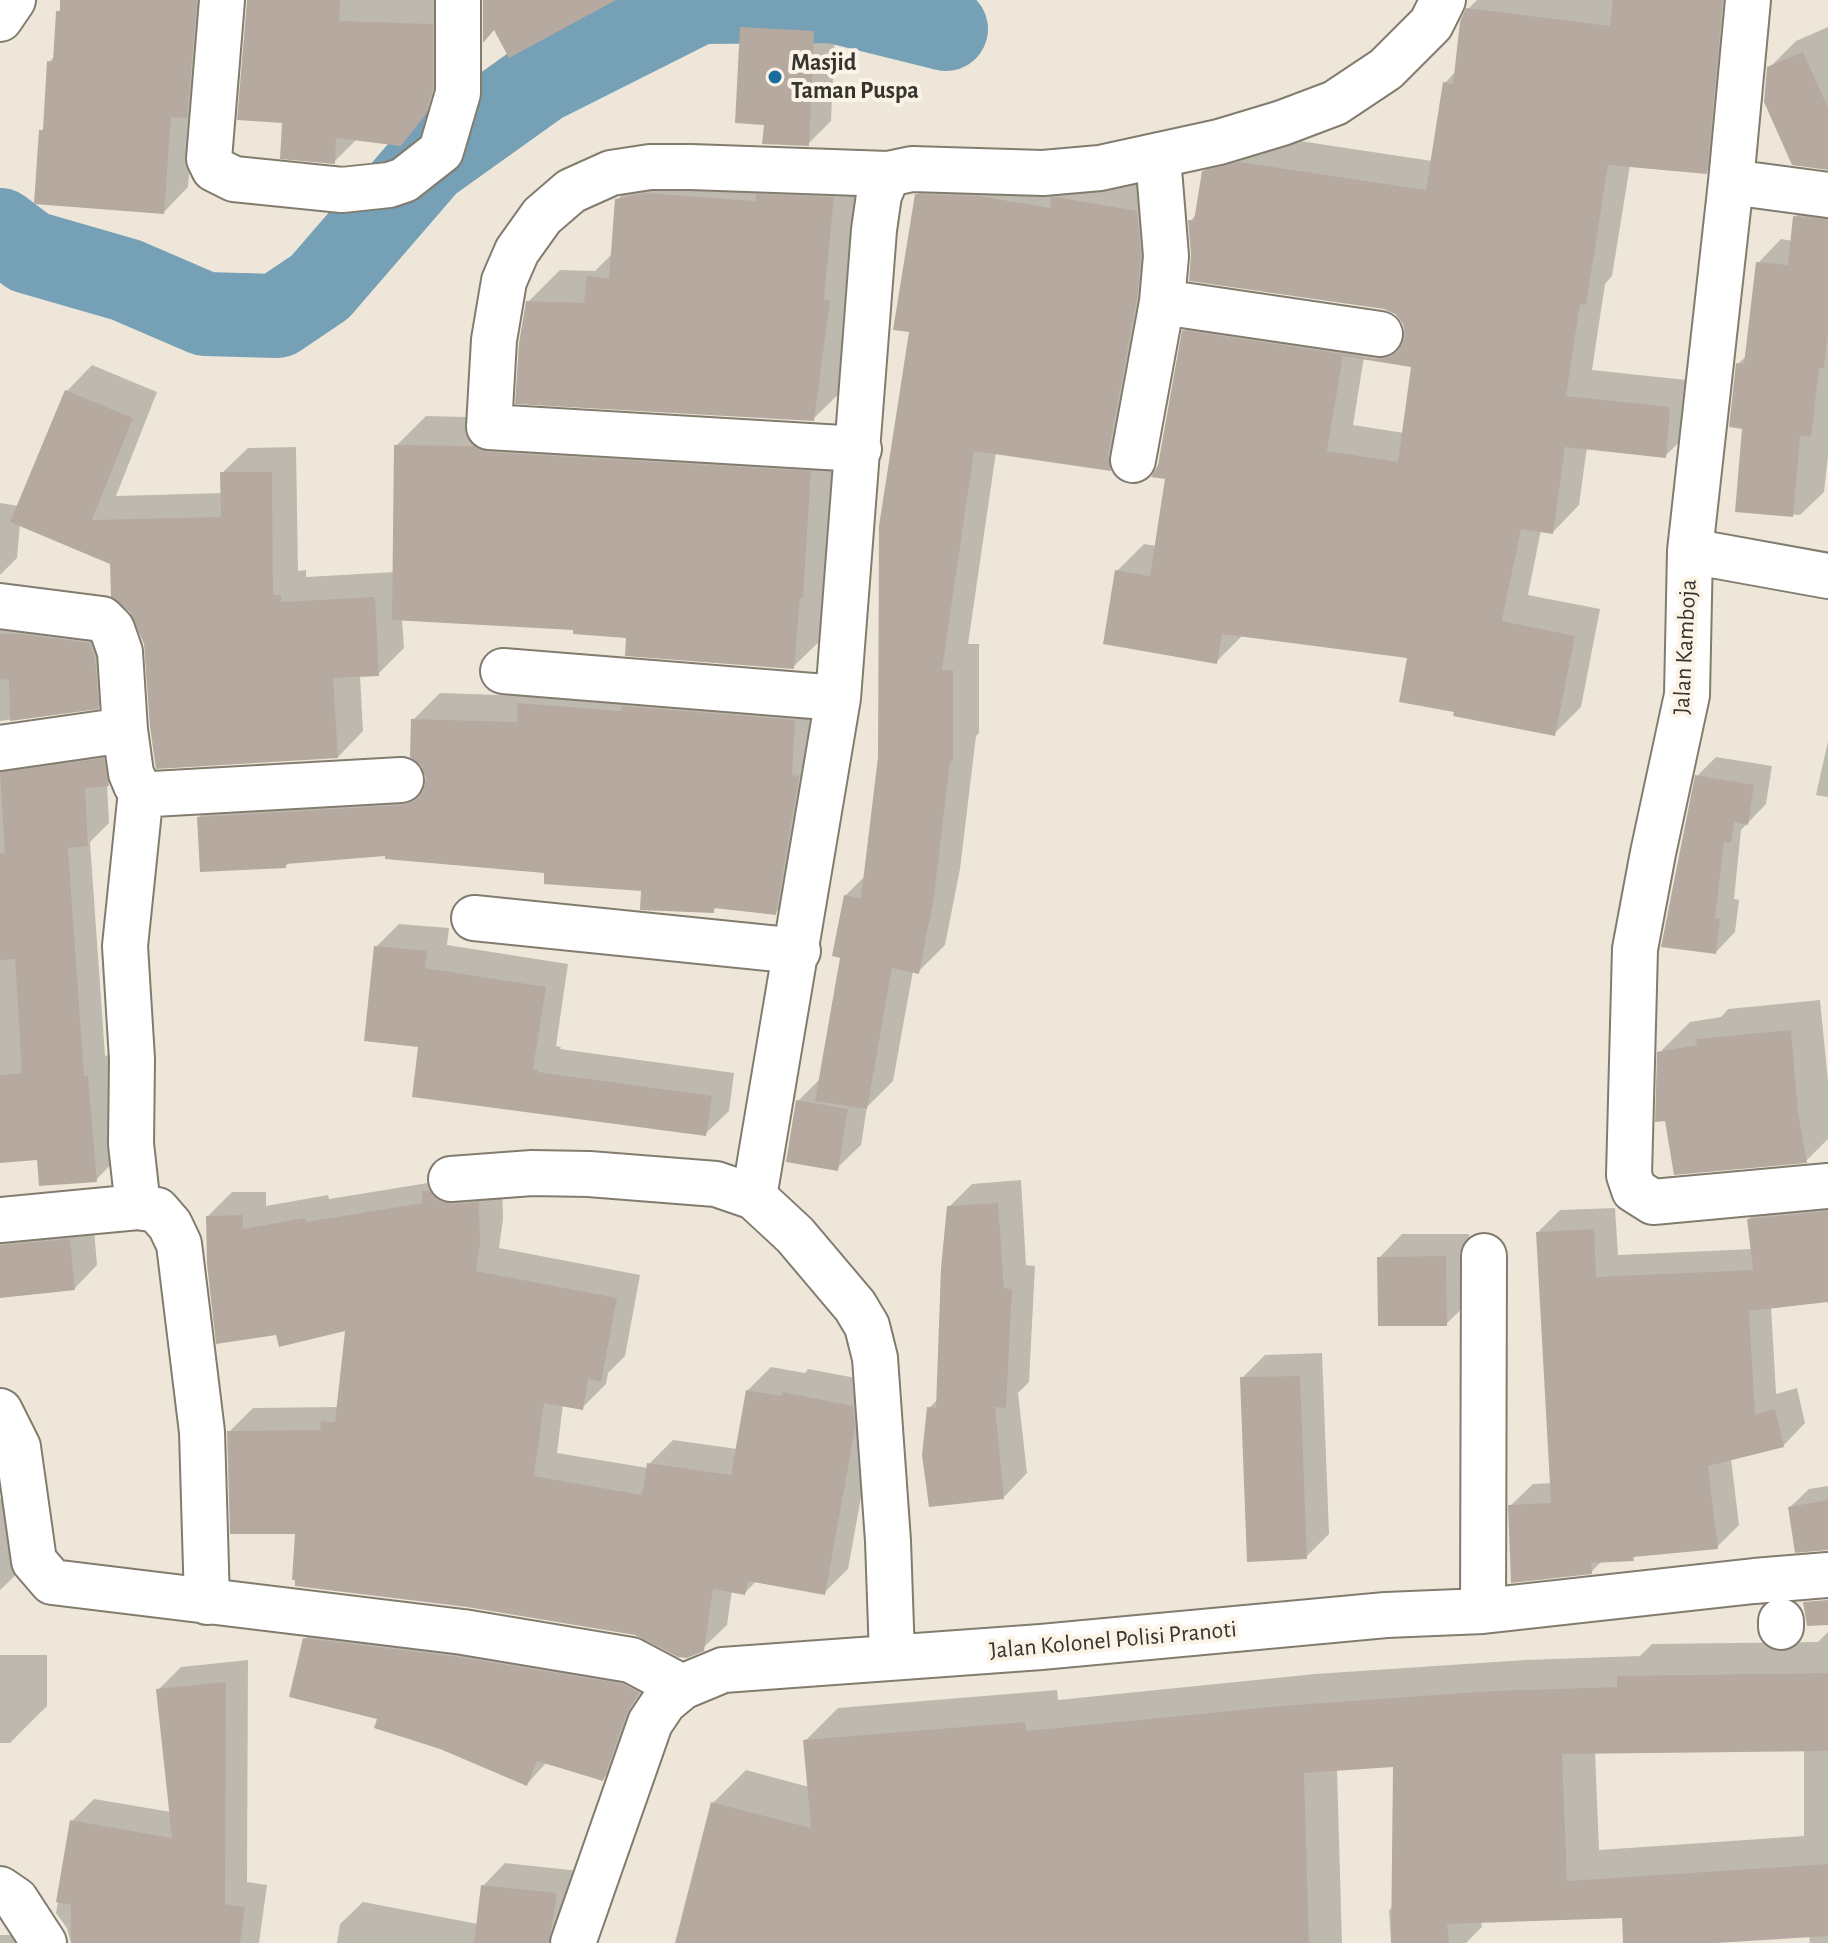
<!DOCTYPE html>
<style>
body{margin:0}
canvas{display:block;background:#eee7d9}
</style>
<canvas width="1828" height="1943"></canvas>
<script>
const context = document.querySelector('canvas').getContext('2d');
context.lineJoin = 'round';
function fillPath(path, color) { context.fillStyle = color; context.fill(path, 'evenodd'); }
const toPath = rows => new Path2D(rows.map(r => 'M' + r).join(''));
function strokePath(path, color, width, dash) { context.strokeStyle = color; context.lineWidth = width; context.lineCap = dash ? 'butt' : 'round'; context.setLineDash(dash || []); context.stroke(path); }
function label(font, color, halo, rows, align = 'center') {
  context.font = font + ' "Alegreya Sans",sans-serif'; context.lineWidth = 8; context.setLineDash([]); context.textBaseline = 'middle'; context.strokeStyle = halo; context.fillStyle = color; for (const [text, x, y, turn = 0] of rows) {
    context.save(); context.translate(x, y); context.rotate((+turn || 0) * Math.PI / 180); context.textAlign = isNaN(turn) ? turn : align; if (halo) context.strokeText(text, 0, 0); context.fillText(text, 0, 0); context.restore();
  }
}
const shadow = toPath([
 [62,0,219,0,194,108,188,187,164,212,41,131,46,126,49,62,55,56,58,12,62,7],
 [249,0,457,0,450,88,400,144,358,138,334,162,284,121],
 [1477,0,1746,0,1733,145,1706,172,1630,165,1612,276,1605,284,1592,370,1696,381,1692,430,1665,456,1587,447,1579,505,1553,532,1541,530,1528,595,1600,609,1581,707,1554,734,1456,711,1410,656,1244,634,1216,662,1117,571,1144,544,1157,546,1167,478,1159,465,1184,331,1211,305,1406,333,1405,323,1397,313,1384,307,1193,254,1190,221,1197,214,1203,172,1230,145,1267,136,1432,161,1445,83,1456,71,1468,9],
 [1364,357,1413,365,1404,433,1353,425],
 [765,5,836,8,831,121,808,144,766,123,742,28],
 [1828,27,1828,165,1769,68,1796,41],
 [865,166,846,387,813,419,528,302,560,270,595,271,613,253,617,200,649,167],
 [944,168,1080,171,1163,185,1137,443,1111,469,996,452,968,644,979,644,979,733,976,736,960,869,945,945,918,972,913,971,893,1081,867,1107,861,1145,837,1168,798,1101,821,1078,842,956,845,896,866,875,880,757,911,331,917,195],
 [1819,193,1828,194,1828,456,1824,492,1800,515,1737,510,1744,427,1738,364,1747,355,1758,263,1781,239,1793,241,1795,217],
 [92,365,157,392,116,496,223,493,222,473,248,448,296,447,298,571,306,570,306,577,395,572,396,446,426,416,504,418,839,443,823,638,793,667,575,629,402,618,404,648,378,674,360,675,363,731,338,757,146,644,112,562,20,524,17,558,0,575,0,503,19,506,67,391],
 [0,596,112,622,119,685,98,707,0,721],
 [547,678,821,694,802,887,775,913,717,907,713,911,643,889,546,871,387,854,290,861,286,866,199,817,226,791,428,779,413,720,440,693,529,696],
 [0,738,125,738,130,762,107,784,109,823,90,842,105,1056,109,1055,117,1158,96,1180,39,1158,0,1161],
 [1828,741,1828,797,1816,795],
 [1716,757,1772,766,1766,804,1741,830,1734,899,1739,900,1735,932,1716,952,1697,776],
 [399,924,449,928,447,945,568,964,556,1046,561,1047,560,1049,734,1073,729,1111,705,1134,420,1045,376,947],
 [1820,1000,1828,1081,1828,1139,1806,1161,1659,1053,1690,1022,1721,1017,1728,1009],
 [502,1179,503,1219,499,1248,640,1275,625,1356,608,1373,606,1384,582,1408,563,1404,557,1453,648,1468,649,1464,673,1440,737,1449,747,1391,771,1367,805,1373,808,1369,877,1382,878,1403,848,1569,824,1593,757,1580,745,1593,732,1590,727,1625,702,1649,636,1633,297,1532,229,1432,253,1408,337,1407,347,1328,278,1333,208,1216,232,1192,266,1192,266,1206,328,1195,329,1199,434,1182],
 [1021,1180,1026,1265,1035,1266,1029,1382,1018,1393,1027,1473,1004,1497,929,1408,938,1399,949,1207,972,1184],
 [1828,1191,1828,1300,1771,1306,1776,1394,1797,1388,1805,1423,1783,1446,1731,1459,1739,1525,1717,1547,1637,1554,1633,1559,1603,1560,1591,1572,1510,1506,1533,1484,1552,1483,1538,1232,1560,1210,1615,1208,1618,1255,1753,1249,1749,1219,1771,1197],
 [0,1213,93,1216,97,1265,74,1289,0,1296],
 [1402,1234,1469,1234,1470,1301,1446,1324,1379,1258],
 [1322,1353,1329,1534,1306,1557,1242,1378,1265,1355],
 [1828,1486,1828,1549,1790,1507,1809,1489],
 [25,1493,40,1552,0,1590,0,1499],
 [324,1620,656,1674,621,1760,603,1779,547,1762,527,1784,380,1718,305,1639],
 [1828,1632,1828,1943,1810,1943,1809,1935,1684,1943,1625,1943,1624,1916,1481,1921,1482,1927,1466,1943,1391,1943,1389,1910,1394,1906,1395,1765,1337,1769,1342,1943,677,1943,713,1803,746,1770,809,1787,805,1741,838,1708,1057,1690,1058,1700,1315,1674,1525,1660,1640,1656,1652,1644,1818,1642],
 [1804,1750,1804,1836,1599,1850,1595,1752],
 [0,1655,47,1655,47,1706,10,1743,0,1743],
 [248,1660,247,1882,267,1885,259,1943,71,1943,67,1928,56,1913,72,1821,94,1799,171,1812,159,1689,181,1667],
 [505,1863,579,1871,563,1943,337,1943,340,1924,363,1902,478,1924,483,1886],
 [0,1935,46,1935,55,1943,0,1943]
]);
const river = toPath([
 [0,230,29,252,126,280,205,314,277,316,320,287,428,162,540,82,699,2,833,1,946,29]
]);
const building = toPath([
 [60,0,197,0,187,118,171,117,164,214,34,204,39,130,43,130,47,61,53,62,56,11,60,11],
 [247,0,340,0,339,21,433,24,433,89,426,114,401,146,336,138,335,164,280,159,282,123,237,120],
 [483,0,616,0,509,58,494,30,483,43],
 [1613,0,1723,0,1707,174,1608,165,1586,305,1580,304,1566,396,1670,407,1666,458,1565,447,1553,534,1521,529,1502,621,1575,636,1555,736,1453,716,1454,712,1399,702,1407,658,1222,634,1217,664,1103,644,1115,570,1150,576,1165,479,1151,477,1158,465,1182,330,1376,359,1390,357,1399,350,1405,338,1403,324,1395,314,1384,309,1189,281,1191,254,1188,220,1194,221,1202,171,1239,162,1426,190,1443,82,1453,84,1460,22,1466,8,1610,26],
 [1343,356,1411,367,1398,462,1327,451],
 [740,27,814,31,809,146,762,144,764,125,735,123],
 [1803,52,1828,108,1828,170,1792,165,1764,102,1767,67],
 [645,193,756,201,756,194,834,197,824,299,830,300,814,421,515,404,519,343,526,301,584,303,587,276,609,279,615,199],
 [915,194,979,196,1050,208,1051,197,1056,197,1137,211,1141,256,1137,299,1108,455,1111,471,974,451,942,670,953,670,953,761,950,761,934,897,919,974,892,968,867,1109,815,1101,840,958,832,956,844,895,861,898,878,757,879,526,909,332,893,330],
 [1793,216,1828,219,1828,332,1824,368,1819,368,1811,437,1800,436,1793,517,1735,512,1742,429,1729,427,1736,363,1744,364,1756,262,1788,265],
 [65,390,133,418,92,520,221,517,220,472,272,472,273,595,281,595,281,602,375,597,379,676,333,678,338,758,156,769,150,727,144,644,130,612,111,597,110,564,10,522],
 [394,445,474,446,488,452,811,471,803,598,800,598,794,669,625,656,626,638,573,634,573,630,392,620],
 [0,634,21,634,90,643,95,657,99,709,10,721,9,680,0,679],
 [518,703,621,711,622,706,795,720,792,775,799,776,776,915,714,908,714,913,640,910,641,891,544,884,544,873,385,859,385,856,286,864,286,868,200,872,197,817,402,805,414,801,423,792,426,779,421,766,410,757,411,719,517,722],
 [104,758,109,786,85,788,88,846,68,848,84,1076,88,1076,97,1182,39,1186,37,1160,0,1163,0,1075,22,1073,15,959,0,960,0,853,5,853,0,772],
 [1695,775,1754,785,1748,825,1734,822,1731,843,1724,842,1715,918,1720,919,1716,954,1661,947],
 [374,946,427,951,425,968,546,987,533,1069,538,1070,538,1072,712,1096,706,1136,412,1097,418,1047,364,1041],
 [1791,1030,1798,1112,1807,1163,1674,1175,1665,1121,1655,1122,1657,1052,1697,1045,1696,1039],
 [796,1100,848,1109,838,1171,786,1162],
 [422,1191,430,1191,439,1201,452,1204,479,1202,480,1244,476,1271,617,1298,601,1382,588,1379,583,1410,544,1403,534,1476,642,1495,647,1463,731,1475,746,1390,782,1396,783,1392,853,1406,855,1429,825,1595,748,1581,745,1595,713,1589,704,1651,687,1658,678,1657,635,1635,467,1607,295,1586,295,1580,292,1580,295,1534,230,1534,227,1431,320,1430,321,1421,335,1422,345,1331,279,1347,276,1335,216,1344,207,1264,206,1216,243,1215,243,1229,305,1218,306,1222,422,1203],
 [998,1203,1004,1288,1012,1289,1006,1408,995,1407,1004,1499,929,1507,922,1455,927,1407,936,1408,941,1268,947,1206],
 [1828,1211,1828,1302,1749,1311,1755,1414,1775,1409,1784,1447,1708,1466,1718,1549,1633,1557,1634,1561,1591,1563,1592,1574,1511,1583,1508,1505,1551,1503,1536,1232,1594,1229,1596,1277,1753,1270,1747,1219],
 [70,1239,75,1290,0,1298,0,1245],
 [1446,1256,1447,1326,1378,1326,1377,1257],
 [1300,1376,1307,1559,1247,1562,1240,1377],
 [1828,1500,1828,1550,1795,1553,1788,1507],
 [1828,1600,1828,1625,1807,1626,1803,1602],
 [303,1638,459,1657,623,1684,639,1693,626,1715,603,1781,537,1761,527,1786,440,1749,374,1728,377,1719,289,1697],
 [1828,1673,1828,1751,1562,1754,1567,1881,1828,1864,1828,1936,1716,1943,1623,1943,1622,1918,1447,1924,1449,1943,1391,1943,1393,1767,1304,1773,1309,1943,675,1943,711,1802,811,1828,803,1740,1025,1722,1026,1731,1281,1706,1492,1691,1617,1687,1617,1676],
 [226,1682,225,1904,245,1907,240,1943,71,1943,71,1905,56,1902,70,1820,172,1838,156,1689],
 [481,1885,557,1893,549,1943,474,1943]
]);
const minor = toPath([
 [222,0,209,159,214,169,234,179,342,190,389,185,404,180,441,151,458,93,458,0],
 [1748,0,1731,182,1690,551,1687,695,1653,853,1635,949,1629,1175,1634,1190,1653,1202,1828,1186],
 [0,19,13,0],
 [1731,182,1828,195],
 [1162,302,1380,334],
 [859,449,489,427,494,340,504,281,517,251,542,216,571,191,611,173,650,167,691,167,888,174],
 [1133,460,1162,302,1166,256,1158,157],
 [1690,551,1828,576],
 [0,606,102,619,112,629,120,652,125,730],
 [503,671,838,698],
 [0,748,125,730,131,773,136,785,141,791,153,794,401,780],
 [474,918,798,951],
 [451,1179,532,1173,589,1174,716,1184,754,1197,795,1235,855,1306,867,1326,875,1358,888,1541,892,1656],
 [754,1197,838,698,874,230,879,195,888,174,912,169,1043,173,1100,168,1219,142,1282,123,1335,103,1386,69,1431,24,1443,0],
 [138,1207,131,1144,132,1059,125,946,141,791],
 [0,1220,138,1207,157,1210,170,1225,179,1244,202,1432,207,1602],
 [0,1411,18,1447,34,1561,52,1582,463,1632,631,1660,682,1687],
 [1483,1611,1484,1256],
 [1781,1627,1781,1621],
 [0,1889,16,1900,44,1943],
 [573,1943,650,1723,664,1702,682,1687,723,1670,1041,1647,1386,1615,1483,1611,1754,1581,1828,1575]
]);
const markers = [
 [775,77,8,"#186d9d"]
];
const poiNames = [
 ["Masjid",791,63],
 ["Taman Puspa",791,91]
];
const streetNames = [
 ["Jalan Kamboja",1685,647,-87],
 ["Jalan Kolonel Polisi Pranoti",1113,1640,-5]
];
fillPath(shadow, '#0003');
strokePath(river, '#75a0b5', 84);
fillPath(building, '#b6aaa0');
strokePath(minor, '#827c6f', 48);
strokePath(minor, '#fff', 44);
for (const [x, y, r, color] of markers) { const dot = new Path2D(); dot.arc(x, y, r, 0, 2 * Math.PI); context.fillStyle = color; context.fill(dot); strokePath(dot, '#fbf4e6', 3); }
label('bold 24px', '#36342f', '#fbf4e6', poiNames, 'left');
label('24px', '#36342f', '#fbf4e6', streetNames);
</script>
